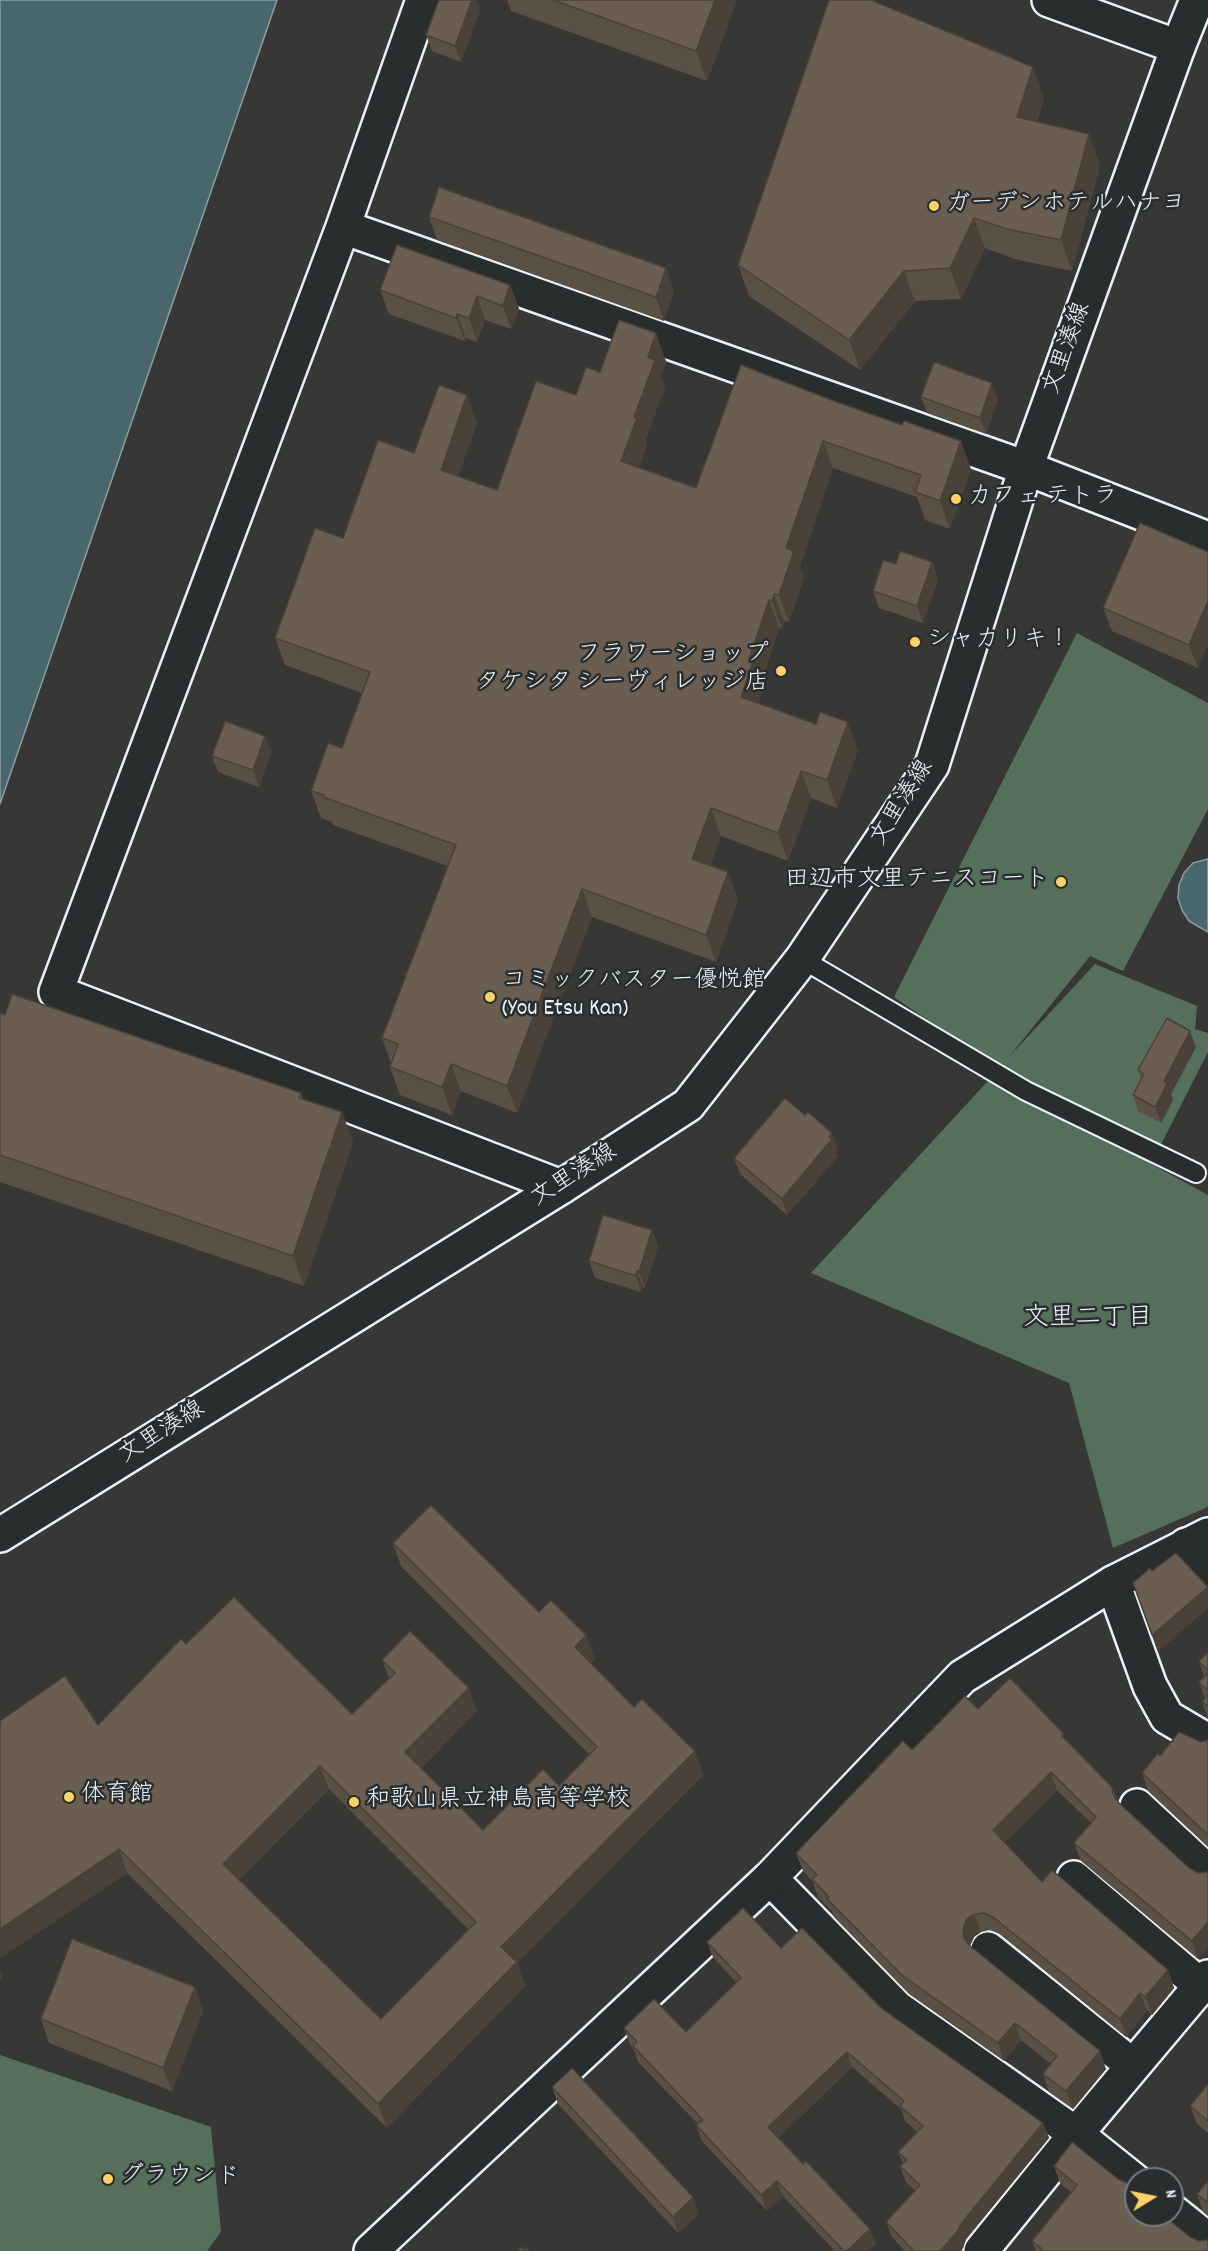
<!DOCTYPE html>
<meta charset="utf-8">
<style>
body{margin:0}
#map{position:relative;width:1208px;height:2251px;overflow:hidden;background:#373735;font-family:Dekko,sans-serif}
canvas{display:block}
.north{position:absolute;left:1124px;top:2167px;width:60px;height:60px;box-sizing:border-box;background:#2a2d2e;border:2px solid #767b7f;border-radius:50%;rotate:80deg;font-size:16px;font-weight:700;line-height:24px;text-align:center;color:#e8f1f8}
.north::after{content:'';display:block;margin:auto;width:21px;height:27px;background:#ffd166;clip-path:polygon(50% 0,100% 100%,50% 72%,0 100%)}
</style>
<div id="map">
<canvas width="1208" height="2251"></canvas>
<div class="north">N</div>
</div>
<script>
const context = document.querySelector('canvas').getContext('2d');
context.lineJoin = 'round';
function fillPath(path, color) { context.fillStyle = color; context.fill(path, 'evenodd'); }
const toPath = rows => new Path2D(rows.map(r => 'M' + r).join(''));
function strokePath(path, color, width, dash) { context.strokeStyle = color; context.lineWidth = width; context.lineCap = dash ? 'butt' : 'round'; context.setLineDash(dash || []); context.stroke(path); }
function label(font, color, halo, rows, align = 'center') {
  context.font = font + ' Dekko,"Klee One",sans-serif'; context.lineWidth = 5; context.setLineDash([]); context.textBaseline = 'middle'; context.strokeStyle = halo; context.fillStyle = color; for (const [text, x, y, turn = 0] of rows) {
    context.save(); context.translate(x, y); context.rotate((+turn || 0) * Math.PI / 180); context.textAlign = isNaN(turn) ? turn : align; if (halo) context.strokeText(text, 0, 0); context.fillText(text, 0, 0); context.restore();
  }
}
const green = toPath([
 [1077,633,1208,703,1208,809,1123,971,1090,956,1009,1057,1095,964,1197,1006,1195,1029,1208,1033,1208,1052,1151,1164,1208,1195,1208,1507,1113,1548,1069,1383,811,1273,999,1069,894,997],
 [0,2055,211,2127,221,2232,207,2251,0,2251]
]);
const water = toPath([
 [0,0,277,0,0,804,0,0],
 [1208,859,1208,932,1189,921,1182,910,1178,898,1179,885,1184,873,1193,863,1208,859]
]);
const service = toPath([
 [802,959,1026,1091,1196,1173]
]);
const minor = toPath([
 [423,0,343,227,56,992,561,1187],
 [1049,0,1178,47],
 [343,227,1026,468],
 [1186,1545,1208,1570],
 [1113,1583,1150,1686,1167,1717,1208,1741],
 [1137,1806,1208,1872],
 [770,1878,897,2008,1076,2134,1136,2182],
 [1074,1878,1201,1986],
 [988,1949,1133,2066],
 [1172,2211,1208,2240],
 [981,2251,1076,2134,1208,1977]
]);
const tertiary = toPath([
 [1026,468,1208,539],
 [371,2251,770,1878,962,1677,1113,1583,1208,1535]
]);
const secondary = toPath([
 [0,1535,561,1187,688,1105,802,959,932,765,1026,468,1178,47,1197,0]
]);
const wall = toPath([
 [439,0,476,0,480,11,461,62,432,51,426,35],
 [507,0,737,0,707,81,511,11],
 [1044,98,1037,122,1100,165,1072,271,1018,260,985,248,961,299,915,301,860,370,749,296,738,265],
 [429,217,666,268,674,292,664,321,437,240],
 [510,285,519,309,511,329,485,320,477,342,466,338,465,341,389,314,380,290],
 [666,361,661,376,665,387,645,441,647,445,639,468,696,488,741,365,971,469,950,529,925,520,917,497,833,468,800,566,804,578,789,622,784,621,782,629,779,628,761,683,763,690,758,703,858,750,837,808,811,798,788,861,721,836,710,866,728,872,738,900,716,962,592,917,517,1113,461,1091,452,1115,400,1095,390,1067,391,1063,382,1038,448,866,333,825,332,822,321,818,311,791,342,748,362,693,285,665,275,638,343,538,414,453,477,423,458,476,497,490,576,395,600,372],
 [921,397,998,399,986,434,927,413],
 [1208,552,1198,668,1112,631,1103,608],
 [932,562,938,579,923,623,879,608,873,591,896,564],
 [265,736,271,752,259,787,218,772,212,756],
 [0,1013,301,1093,303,1099,342,1112,353,1143,304,1286,0,1182],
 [1196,1047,1171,1094,1173,1100,1161,1123,1138,1111,1133,1095,1141,1079,1138,1070],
 [805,1115,832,1133,838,1149,836,1151,838,1156,787,1215,740,1174,734,1158],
 [652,1230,658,1246,645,1288,643,1287,641,1292,595,1278,589,1261],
 [393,1543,539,1612,595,1659,591,1663,634,1707,695,1751,703,1775,517,1963,525,1986,387,2128,127,1873,0,1958,0,1721,98,1725,186,1644,352,1714,389,1678,382,1660,477,1711,421,1768,483,1830,559,1786,589,1754,401,1566],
 [329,1789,468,1929,381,2019,239,1880],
 [1208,1652,1208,1718,1202,1702,1205,1698,1199,1682,1204,1677,1199,1661],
 [978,1709,1067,1741,1112,1787,1118,1802,1189,1868,1198,1959,1081,1861,1074,1843,1091,1823,1057,1790,1005,1842,1042,1882,1168,1970,1174,1988,1152,2015,1147,2010,1126,2037,1000,1934,990,1930,981,1932,974,1937,970,1946,1106,2069,1073,2109,1049,2092,1043,2074,1051,2064,1021,2040,1004,2061,909,1994,834,1917,832,1911,818,1897,813,1882,803,1871,796,1853,912,1750],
 [1208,1740,1208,1847,1148,1791,1142,1773,1160,1756],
 [707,1942,781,1948,881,2008,1043,2123,1049,2138,966,2239,963,2248,960,2251,905,2251,892,2237,886,2222,915,2191,906,2182,900,2166,903,2164,898,2152,917,2132,905,2121,901,2109,852,2067,778,2138,803,2164,870,2229,876,2244,868,2251,835,2251,783,2196,767,2211,702,2141,696,2125,698,2124,638,2062,633,2047,630,2044,624,2028,686,2032,736,1982,713,1957],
 [195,1987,203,2011,172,2091,49,2043,41,2019],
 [1208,2084,1208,2133,1197,2124,1190,2106],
 [552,2087,699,2214,678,2233,558,2104],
 [1054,2166,1136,2215,1199,2241,1208,2251,1036,2251,1032,2241,1071,2192,1060,2183],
 [1208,2181,1208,2216,1203,2212,1197,2194]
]);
const shadedWall = toPath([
 [472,0,476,0,480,11,461,62,455,46],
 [715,0,737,0,707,81,696,51],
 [1033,67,1044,98,1028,148,1017,117],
 [1089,134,1100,165,1072,271,1061,240],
 [974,218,985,248,961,299,950,268],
 [666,268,674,292,664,321,656,297],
 [904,271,915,301,860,370,849,340],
 [510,285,519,309,511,329,503,306],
 [477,296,485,320,477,342,469,318],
 [457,314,466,338,465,341,456,318],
 [656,333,666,361,661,376,665,387,645,441,647,445,631,489,621,461,634,417,648,357],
 [992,383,998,399,986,434,980,418],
 [467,395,477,423,451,498,441,470],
 [823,441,833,468,800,566,804,578,789,622,779,595,786,548],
 [961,441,971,469,950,529,940,501],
 [932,562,938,579,923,623,917,606],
 [774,594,784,621,782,629,772,601],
 [769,600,779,628,761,683,763,690,751,725,741,697,749,660],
 [1208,601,1208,645,1198,668,1189,645],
 [848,722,858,750,837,808,827,780],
 [265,736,271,752,259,787,253,770],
 [801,771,811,798,788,861,778,833],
 [711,808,721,836,702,887,692,859],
 [728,872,738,900,716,962,706,935],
 [582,889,592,917,517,1113,507,1086],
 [1190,1031,1196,1047,1171,1094,1173,1100,1161,1123,1155,1107,1164,1081],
 [451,1064,461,1091,452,1115,442,1087],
 [342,1112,353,1143,304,1286,293,1256],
 [832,1133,838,1149,836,1151,838,1156,787,1215,782,1199],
 [652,1230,658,1246,645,1288,639,1272],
 [637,1271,643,1287,641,1292,636,1276],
 [1208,1587,1208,1608,1158,1652,1152,1635],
 [586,1635,595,1659,583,1670,575,1647],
 [469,1688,477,1711,413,1775,405,1752],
 [695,1751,703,1775,517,1963,525,1986,387,2128,378,2104,501,1947],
 [320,1766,329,1789,231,1888,223,1864],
 [1051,1772,1057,1790,999,1848,993,1830],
 [119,1849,127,1873,0,1958,0,1929],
 [974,1914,981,1932,974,1937,969,1947,964,1938,963,1929,967,1919],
 [1208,1922,1208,1948,1198,1959,1192,1941],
 [0,1969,3,1979,0,1981],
 [1168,1970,1174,1988,1152,2015,1145,1997],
 [195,1987,203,2011,172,2091,163,2068],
 [1140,1993,1147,2010,1126,2037,1120,2019],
 [1015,2023,1021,2040,1004,2061,998,2043],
 [1100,2051,1106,2069,1073,2109,1066,2091],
 [847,2052,852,2067,774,2142,768,2127],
 [1043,2123,1049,2138,966,2239,963,2248,960,2251,940,2251,961,2224],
 [777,2181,783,2196,767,2211,761,2195],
 [693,2197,699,2214,678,2233,673,2217],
 [870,2229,876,2244,868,2251,847,2251]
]);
const building = toPath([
 [439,0,472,0,455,46,426,35,439,0],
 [553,0,715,0,696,51,553,0],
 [829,0,871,0,1033,67,1017,117,1089,134,1061,240,1007,229,974,218,950,268,904,271,849,340,738,265,829,0],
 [439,187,666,268,656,297,429,217,439,187],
 [397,245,510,285,503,306,477,296,469,318,457,314,456,318,380,290,397,245],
 [619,320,656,333,648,357,655,360,634,417,637,418,621,461,696,488,741,365,834,401,902,425,904,421,961,441,940,501,915,492,921,475,823,441,786,548,794,551,779,595,774,594,772,601,769,600,749,660,753,662,741,697,816,724,820,712,848,722,827,780,801,771,778,833,711,808,692,859,728,872,706,935,582,889,507,1086,451,1064,442,1087,390,1067,398,1044,382,1038,456,845,323,797,324,795,311,791,328,743,342,748,370,672,275,638,315,528,343,538,378,440,414,453,439,385,467,395,441,470,497,490,536,381,576,395,586,367,600,372,619,320],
 [934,362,992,383,980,418,921,397,934,362],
 [1140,523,1208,552,1208,601,1189,645,1103,608,1140,523],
 [900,551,932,562,917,606,873,591,883,560,896,564,900,551],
 [225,721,265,736,253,770,212,756,225,721],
 [12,994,301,1093,299,1098,342,1112,293,1256,0,1155,0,1013,5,1015,12,994],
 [1167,1018,1190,1031,1164,1081,1167,1084,1155,1107,1133,1095,1144,1074,1138,1070,1167,1018],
 [785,1098,805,1115,808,1112,832,1133,829,1137,832,1139,782,1199,734,1158,785,1098],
 [603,1215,652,1230,639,1272,637,1271,636,1276,589,1261,603,1215],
 [431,1505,539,1612,551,1600,586,1635,575,1647,634,1707,642,1699,695,1751,501,1947,517,1962,378,2104,119,1849,0,1929,0,1721,65,1676,98,1725,181,1639,186,1644,234,1597,352,1714,395,1673,382,1660,410,1631,469,1688,405,1752,483,1830,543,1769,559,1786,597,1747,393,1543,431,1505],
 [320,1766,476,1922,381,2019,223,1864,320,1766],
 [1176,1553,1208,1587,1152,1635,1133,1583,1150,1568,1152,1571,1176,1553],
 [1208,1652,1208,1671,1199,1661,1208,1652],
 [1208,1673,1208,1691,1199,1682,1208,1673],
 [1010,1678,1064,1734,1062,1736,1112,1787,1113,1794,1118,1802,1189,1868,1198,1873,1208,1872,1208,1922,1192,1941,1074,1843,1096,1817,1051,1772,993,1830,1042,1882,1052,1870,1168,1970,1145,1997,1140,1993,1120,2019,993,1917,984,1913,974,1914,967,1919,963,1929,964,1938,970,1946,1100,2051,1066,2091,1043,2074,1057,2056,1015,2023,998,2043,903,1976,827,1899,829,1897,812,1879,817,1875,796,1853,903,1741,912,1750,965,1696,978,1709,1010,1678],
 [1208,1694,1208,1706,1202,1702,1208,1694],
 [1179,1732,1201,1742,1208,1740,1208,1835,1142,1773,1158,1753,1160,1756,1179,1732],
 [743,1908,781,1948,802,1928,881,2008,1043,2123,961,2224,957,2232,940,2251,914,2251,886,2222,920,2185,900,2166,907,2160,898,2152,923,2126,900,2106,904,2101,847,2052,768,2127,803,2164,806,2161,870,2229,847,2251,844,2251,777,2181,761,2195,696,2125,703,2120,633,2046,637,2042,624,2028,654,1999,686,2032,741,1978,707,1942,743,1908],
 [72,1939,195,1987,163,2068,41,2019,72,1939],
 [572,2068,693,2197,673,2217,552,2087,572,2068],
 [1208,2084,1208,2121,1190,2106,1208,2084],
 [1072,2142,1118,2179,1127,2183,1136,2182,1136,2215,1163,2215,1190,2237,1199,2241,1208,2240,1208,2251,1040,2251,1042,2249,1032,2241,1077,2185,1054,2166,1072,2142],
 [1208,2181,1208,2203,1197,2194,1208,2181],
 [521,2247,525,2251,526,2248,529,2251,518,2251,521,2247]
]);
const markers = [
 [934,206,6,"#ffd166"],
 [956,499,6,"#ffd166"],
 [915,642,6,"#ffd166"],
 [781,671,6,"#ffd166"],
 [1061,882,6,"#ffd166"],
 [490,997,6,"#ffd166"],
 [69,1797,6,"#ffd166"],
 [354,1802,6,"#ffd166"],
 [108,2179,6,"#ffd166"]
];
const poiNames = [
 ["ガーデンホテルハナヨ",946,206],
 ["カフェ テトラ",968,499],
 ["シャカリキ！",927,642],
 ["フラワーショップ",769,657,"right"],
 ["タケシタ シーヴィレッジ店",769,685,"right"],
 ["田辺市文里テニスコート",1049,882,"right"],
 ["コミックバスター優悦館",502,983],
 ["(You Etsu Kan)",502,1011],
 ["体育館",81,1797],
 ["和歌山県立神島高等学校",366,1802],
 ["グラウンド",120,2179]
];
const streetNames = [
 ["文里湊線",1069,349,-70],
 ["文里湊線",904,804,-58],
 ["文里湊線",575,1177,-32],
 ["文里湊線",163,1434,-32]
];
const neighbourhoodNames = [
 ["文里二丁目",1088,1320]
];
fillPath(green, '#566f5d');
fillPath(water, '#49666c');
strokePath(water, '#899ea4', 1.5);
strokePath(service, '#e8f1f8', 22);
strokePath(minor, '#e8f1f8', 38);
strokePath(tertiary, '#e8f1f8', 38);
strokePath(secondary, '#e8f1f8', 38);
strokePath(service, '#2a2d2e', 18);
strokePath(minor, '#2a2d2e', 33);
strokePath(tertiary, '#2a2d2e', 33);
strokePath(secondary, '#2a2d2e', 33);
fillPath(wall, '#5b5046');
fillPath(shadedWall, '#4a4139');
fillPath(building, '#6a5d51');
strokePath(building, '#4a4139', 1.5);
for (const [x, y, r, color] of markers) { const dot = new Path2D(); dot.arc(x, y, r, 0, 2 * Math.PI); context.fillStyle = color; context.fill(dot); strokePath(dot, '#2a2d2e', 2); }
label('24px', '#e8f1f8', '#2a2d2e', poiNames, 'left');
label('24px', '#e8f1f8', '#2a2d2e', streetNames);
label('26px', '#e8f1f8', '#2a2d2e', neighbourhoodNames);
</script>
